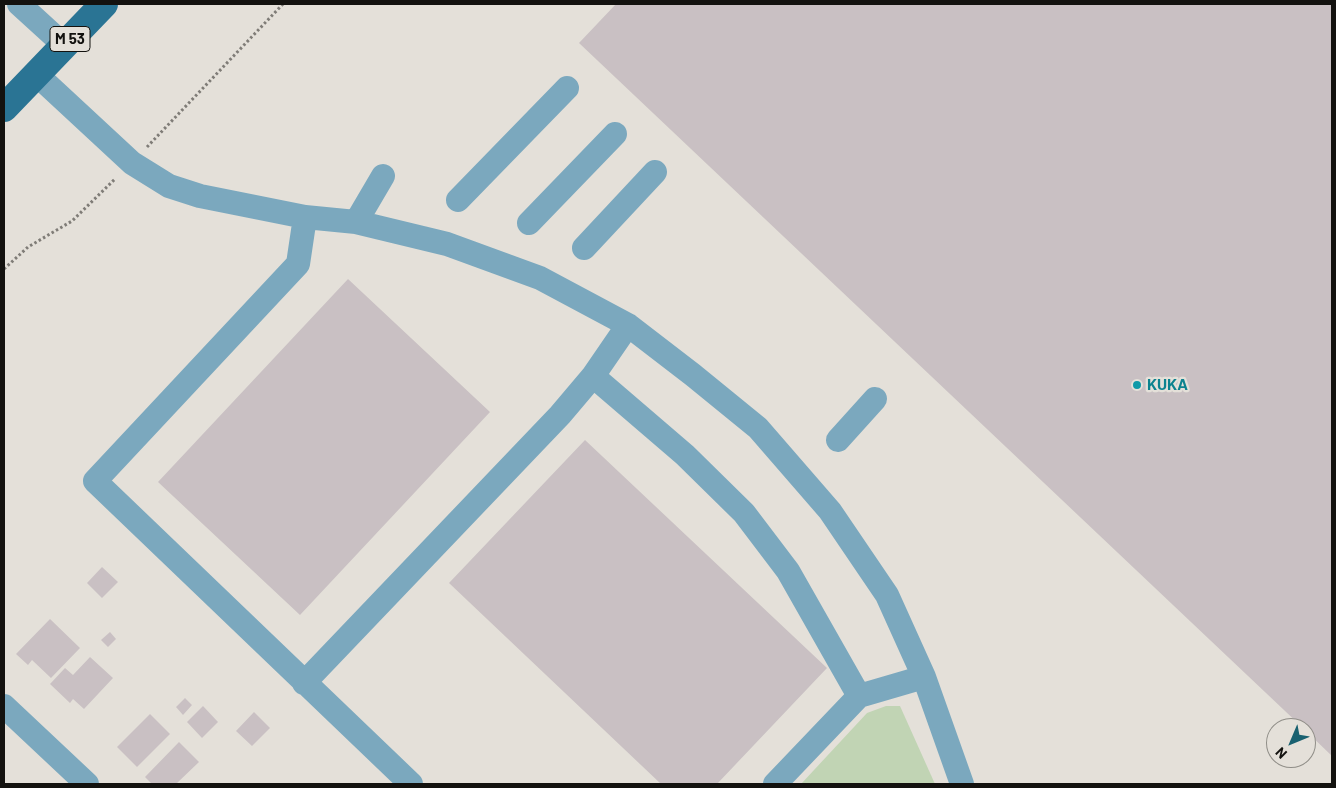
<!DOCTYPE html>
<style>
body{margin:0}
#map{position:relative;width:1336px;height:788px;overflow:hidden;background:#e4e0d9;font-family:Barlow,sans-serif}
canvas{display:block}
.frame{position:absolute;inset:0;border:5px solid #13120f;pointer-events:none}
.north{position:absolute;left:1266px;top:718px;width:50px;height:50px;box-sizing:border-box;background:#e4e0d9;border:1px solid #908e88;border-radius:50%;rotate:225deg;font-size:14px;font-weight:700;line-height:20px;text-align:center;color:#13120f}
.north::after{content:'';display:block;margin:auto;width:18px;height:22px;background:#196170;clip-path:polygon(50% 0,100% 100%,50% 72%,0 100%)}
</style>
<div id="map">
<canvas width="1336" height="788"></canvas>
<div class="frame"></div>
<div class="north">N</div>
</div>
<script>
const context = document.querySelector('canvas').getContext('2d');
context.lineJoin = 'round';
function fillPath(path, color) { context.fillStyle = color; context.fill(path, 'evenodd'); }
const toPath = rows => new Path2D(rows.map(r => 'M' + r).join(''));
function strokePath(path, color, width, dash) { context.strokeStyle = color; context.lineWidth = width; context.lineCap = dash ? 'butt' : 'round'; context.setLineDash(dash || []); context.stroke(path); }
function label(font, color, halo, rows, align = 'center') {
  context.font = font + ' Barlow,sans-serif'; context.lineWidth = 4.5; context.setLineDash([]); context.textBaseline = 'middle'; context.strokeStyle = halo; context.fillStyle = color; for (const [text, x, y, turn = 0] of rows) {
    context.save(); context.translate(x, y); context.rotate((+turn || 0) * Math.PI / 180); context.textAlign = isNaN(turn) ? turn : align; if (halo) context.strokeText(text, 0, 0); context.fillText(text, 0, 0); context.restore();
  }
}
const green = toPath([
 [886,706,900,706,935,784,801,784,867,713]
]);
const building = toPath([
 [616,4,1332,4,1332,756,1306,731,1306,728,1303,728,579,43],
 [348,279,490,412,300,615,158,482],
 [585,440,827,668,717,784,661,784,449,583],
 [102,567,118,582,102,598,87,583],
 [50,619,80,648,51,678,32,660,28,665,16,654],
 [110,632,116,639,108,647,101,640],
 [90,657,113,678,84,709,73,699,70,703,50,684,65,668,73,675],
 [185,698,192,705,183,715,176,707],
 [203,706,218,722,202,738,187,722],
 [254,712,270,728,252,746,236,731],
 [150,714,170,734,137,767,117,747],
 [179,742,199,762,176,784,152,784,145,777]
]);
const path = toPath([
 [147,147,283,4],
 [4,269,28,247,72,221,115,179]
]);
const minor = toPath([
 [19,4,64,45],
 [36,74,132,163,169,186,200,196,305,217,356,222,447,244,540,278,628,325,693,375,758,428,830,511,887,595,924,677,962,784],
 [458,200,567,88],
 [305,217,298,264,95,481,411,784],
 [356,222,383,176],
 [529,223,615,134],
 [584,248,655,172],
 [593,376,685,455,744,513,788,571,859,696],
 [838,440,875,399],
 [304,683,560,415,593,376,628,325],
 [4,706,87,784],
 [775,784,859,696,924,677]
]);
const major = toPath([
 [4,108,104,4]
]);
const markers = [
 [1137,385,5,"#0f9aa8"]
];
const shields = [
 [70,39,40]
];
const shieldNames = [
 ["M 53",70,39]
];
const cultureNames = [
 ["KUKA",1147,385]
];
fillPath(green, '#c1d4b4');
fillPath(building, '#c9c0c3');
strokePath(path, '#7f7c77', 3, [2.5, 2.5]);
strokePath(minor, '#7ba8be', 24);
strokePath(major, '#2a7494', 28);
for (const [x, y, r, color] of markers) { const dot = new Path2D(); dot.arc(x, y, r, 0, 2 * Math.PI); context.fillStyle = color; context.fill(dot); strokePath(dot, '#e4e0d9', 2); }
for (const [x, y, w] of shields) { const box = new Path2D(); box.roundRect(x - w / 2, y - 12.5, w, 25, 4); context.fillStyle = '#e4e0d9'; context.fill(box); strokePath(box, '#13120f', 1); }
label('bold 15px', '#13120f', null, shieldNames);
label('bold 16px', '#0d838f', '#e4e0d9', cultureNames, 'left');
</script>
